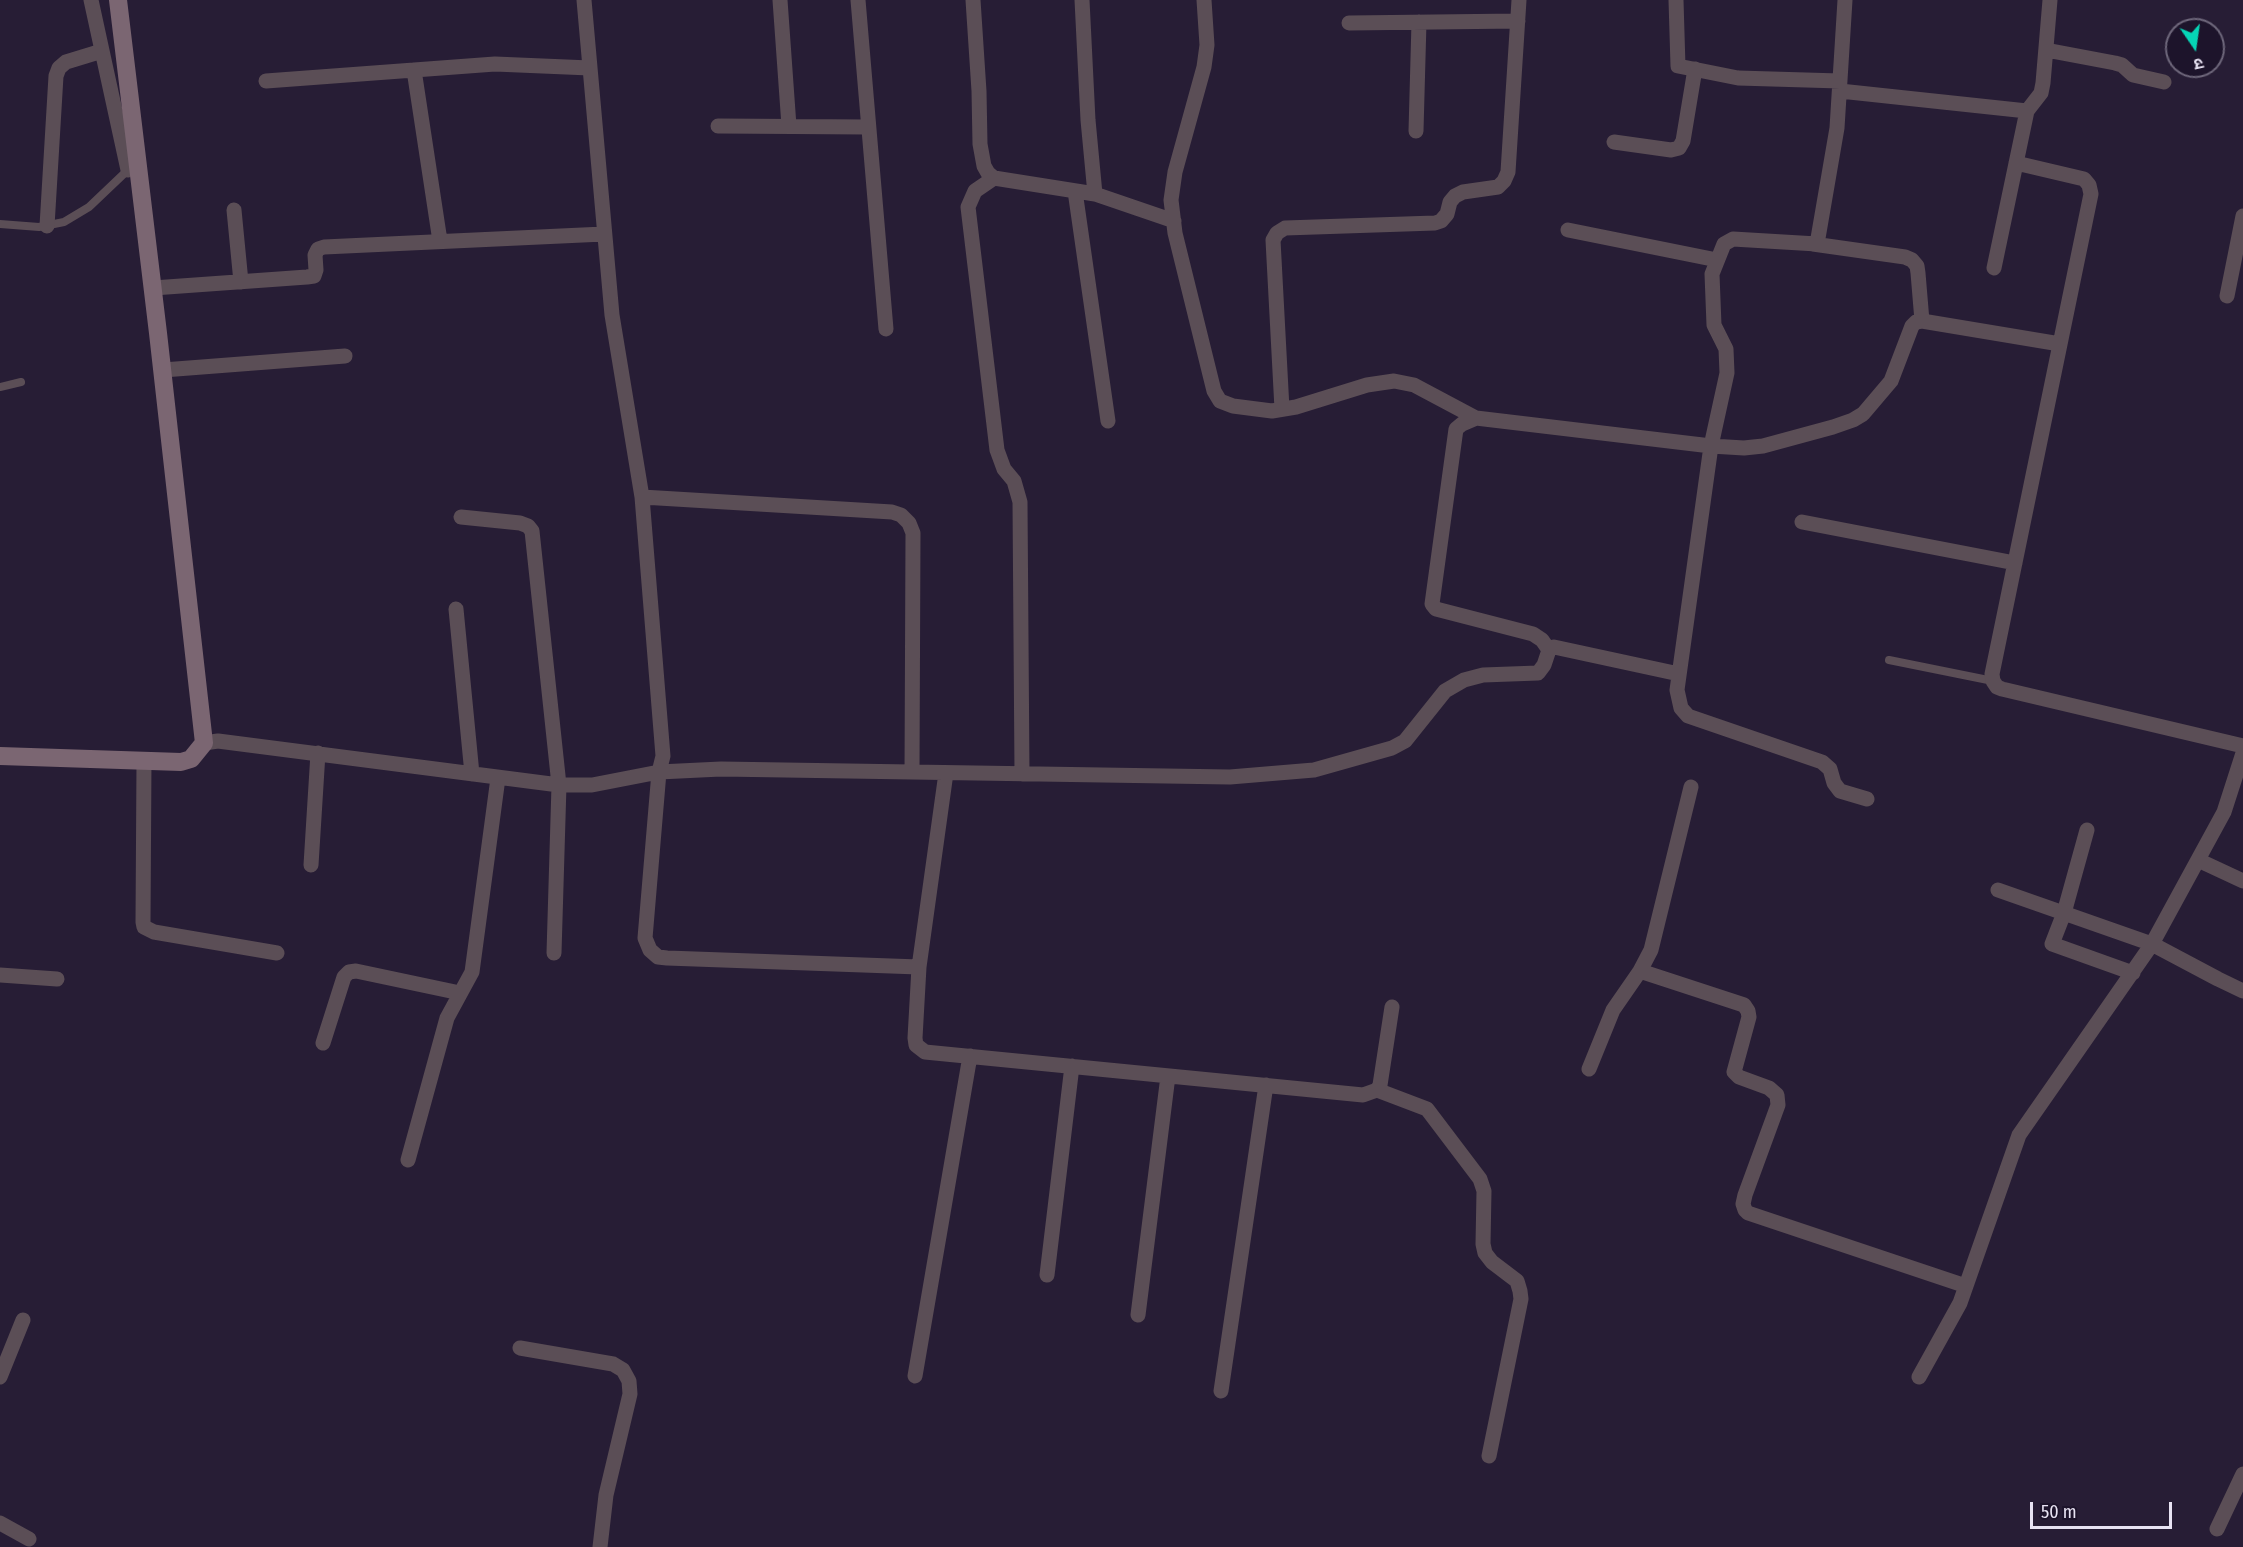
<!DOCTYPE html>
<meta charset="utf-8">
<style>
body{margin:0}
#map{position:relative;width:2243px;height:1547px;overflow:hidden;background:#271d35;font-family:"Fira Sans Condensed","Noto Sans Devanagari",sans-serif}
canvas{display:block}
.north{position:absolute;left:2165px;top:18px;width:60px;height:60px;box-sizing:border-box;background:#1d142b;border:2px solid #6e677b;border-radius:50%;rotate:167deg;font-size:16px;font-weight:700;line-height:24px;text-align:center;color:#e8e3f3}
.north::after{content:'';display:block;margin:auto;width:21px;height:27px;background:#06d5b6;clip-path:polygon(50% 0,100% 100%,50% 72%,0 100%)}
.scale{position:absolute;left:2030px;top:1502px;width:142px;height:27px;box-sizing:border-box;border:3px solid #e8e3f3;border-top:0;padding-left:8px;font-size:18px;line-height:21px;white-space:nowrap;color:#e8e3f3;-webkit-text-stroke:4px #1d142b;paint-order:stroke}
</style>
<div id="map">
<canvas width="2243" height="1547"></canvas>
<div class="north">उ</div>
<div class="scale">50 m</div>
</div>
<script>
const context = document.querySelector('canvas').getContext('2d');
context.lineJoin = 'round';
const toPath = rows => new Path2D(rows.map(r => 'M' + r).join(''));
function strokePath(path, color, width, dash) { context.strokeStyle = color; context.lineWidth = width; context.lineCap = dash ? 'butt' : 'round'; context.setLineDash(dash || []); context.stroke(path); }
const lane = toPath([
 [0,224,39,227,64,222,89,207,130,168],
 [0,387,21,382],
 [1889,660,1993,681]
]);
const street = toPath([
 [91,0,128,170],
 [584,0,612,315,642,497,663,756,659,772,645,938,650,950,658,957,667,958,919,967],
 [780,0,789,126],
 [858,0,886,329],
 [973,0,979,91,980,144,984,166,988,173,994,178,1095,194,1174,221],
 [1082,0,1088,120,1095,194],
 [1204,0,1207,45,1204,67,1175,172,1171,200,1175,233,1214,391,1220,401,1233,406,1272,411,1296,407,1367,385,1394,381,1414,385,1476,418],
 [1676,0,1678,66,1738,78,1840,81],
 [1845,0,1837,128,1817,244,1733,239,1724,244,1712,274,1714,325,1726,349,1727,373,1711,446,1677,690,1681,708,1688,716,1822,762,1830,769,1834,783,1840,791,1867,799],
 [1349,23,1518,21],
 [2046,50,2115,63,2122,65,2133,75,2164,82],
 [414,70,440,241],
 [266,81,495,64,590,68],
 [1840,91,2027,111],
 [718,126,867,127],
 [1416,131,1419,22],
 [1614,142,1671,150,1679,148,1683,141,1695,69],
 [2016,163,2084,179,2089,185,2091,194,1992,674,1993,681,1997,687,2002,689,2243,746],
 [994,178,975,191,968,207,997,450,1004,469,1014,481,1020,502,1022,774],
 [1075,191,1108,421],
 [234,210,241,282],
 [47,226,56,76,59,68,66,62,102,51],
 [1568,230,1717,260],
 [1813,244,1905,257,1912,260,1917,266,1918,273,1922,321],
 [1994,268,2027,111,2041,93,2043,83,2050,0],
 [153,288,307,277,314,276,316,270,315,255,318,249,324,247,604,234],
 [2227,296,2243,216],
 [163,370,345,356],
 [1282,409,1273,240,1277,233,1285,228,1435,223,1441,221,1447,214,1450,202,1455,196,1463,192,1498,187,1504,181,1508,172,1519,0],
 [642,497,892,512,901,515,909,523,913,533,912,772],
 [461,517,520,523,528,526,532,531,559,785,554,953],
 [1802,522,2015,563],
 [456,609,472,774],
 [1549,650,1542,640,1533,634,1436,609,1432,604,1456,429,1462,424,1476,418,1711,446,1744,448,1763,446,1833,427,1853,420,1863,414,1891,381,1912,326,1916,322,1922,321,2060,344],
 [204,743,218,741,559,785,592,785,659,772,721,769,1230,777,1314,770,1392,748,1405,741,1445,691,1464,680,1483,675,1538,673,1544,665,1549,650,1554,647,1679,674],
 [144,761,143,922,144,927,154,932,277,953],
 [946,773,919,967,915,1038,916,1045,925,1052,1363,1095,1377,1090,1380,1085,1392,1007],
 [2087,830,2064,913,2052,944,2133,973],
 [2198,860,2243,881],
 [311,865,318,753],
 [1998,890,2152,944,2218,979,2243,991],
 [1640,971,1744,1005,1748,1011,1749,1017,1734,1072,1739,1077,1769,1088,1777,1095,1778,1105,1745,1195,1743,1204,1745,1210,1748,1213,1966,1286],
 [0,975,57,979],
 [323,1043,344,977,349,972,356,971,460,993],
 [1589,1069,1613,1010,1640,971,1651,950,1691,787],
 [1377,1090,1427,1109,1480,1179,1484,1191,1483,1244,1485,1253,1492,1262,1517,1281,1520,1291,1521,1299,1489,1456],
 [408,1160,447,1018,472,972,498,778],
 [1047,1275,1072,1066],
 [1138,1315,1168,1076],
 [520,1348,613,1364,623,1370,629,1381,630,1394,606,1495,600,1547],
 [915,1376,970,1056],
 [0,1377,23,1320],
 [1919,1377,1960,1303,2019,1135,2152,944,2224,812,2243,753],
 [1221,1391,1266,1085],
 [0,1523,29,1539],
 [2217,1529,2243,1474]
]);
const secondary = toPath([
 [0,756,181,762,191,759,204,743,158,333,118,0]
]);
strokePath(lane, '#5b4e56', 8);
strokePath(street, '#5b4e56', 15);
strokePath(secondary, '#7b6672', 18);
</script>
